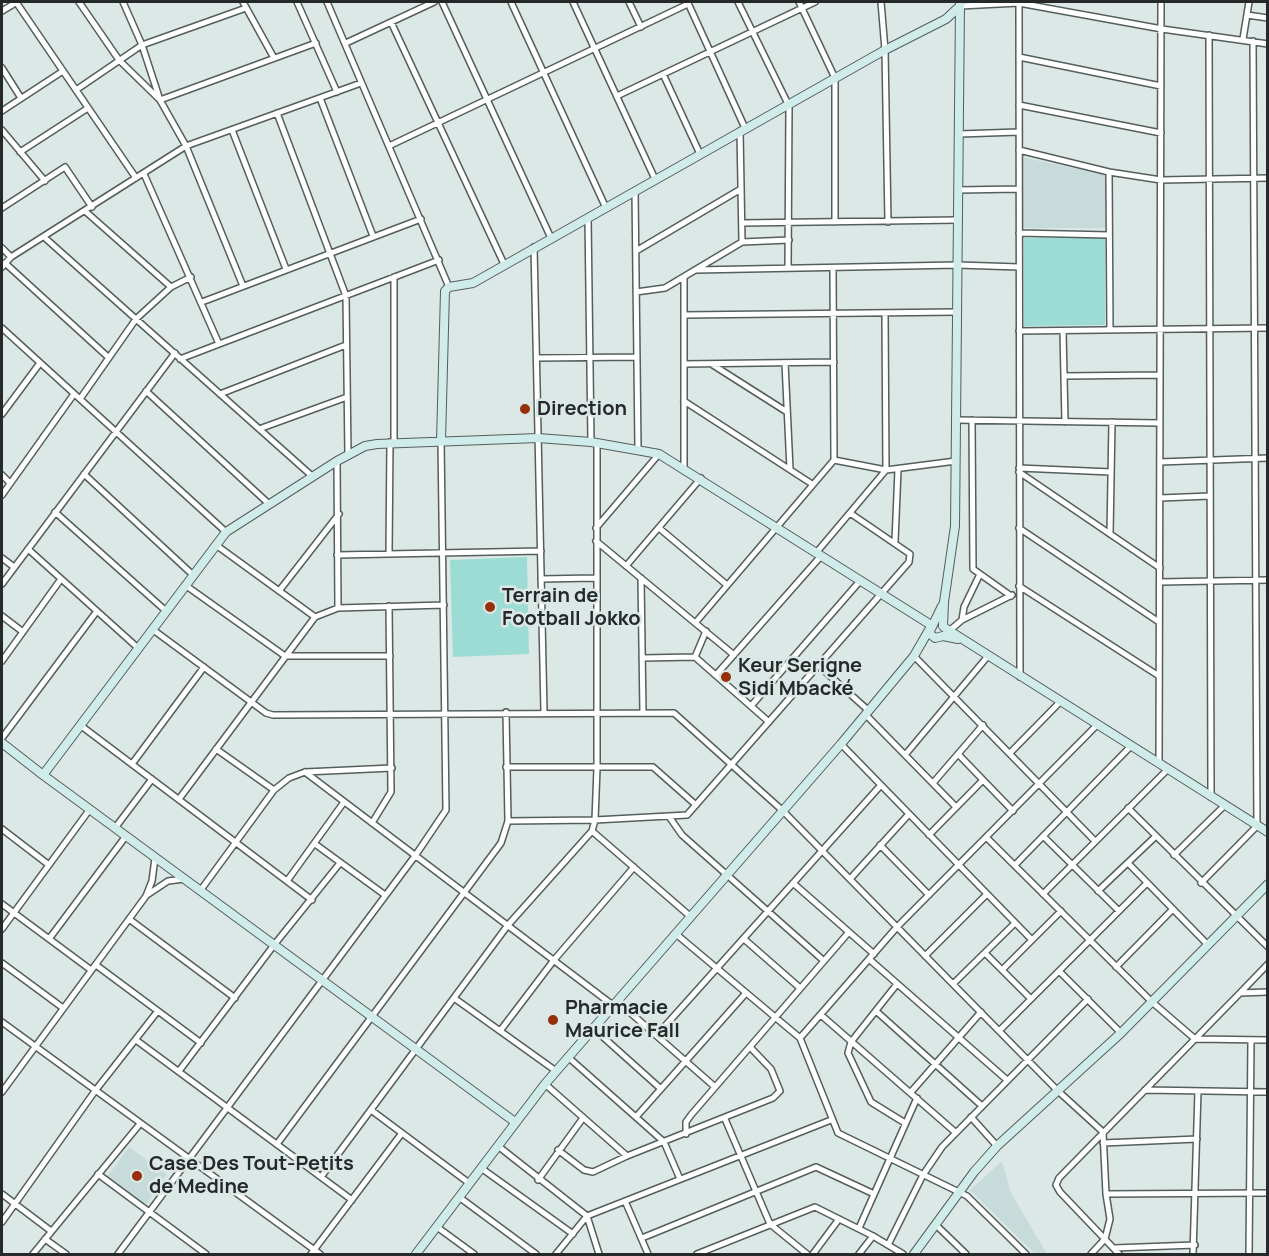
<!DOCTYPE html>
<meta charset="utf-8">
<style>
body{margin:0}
#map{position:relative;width:1269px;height:1256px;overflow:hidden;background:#dce8e6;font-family:Manrope,sans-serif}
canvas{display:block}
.frame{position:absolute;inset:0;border:3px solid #252929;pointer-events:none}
</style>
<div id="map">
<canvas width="1269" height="1256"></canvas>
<div class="frame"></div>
</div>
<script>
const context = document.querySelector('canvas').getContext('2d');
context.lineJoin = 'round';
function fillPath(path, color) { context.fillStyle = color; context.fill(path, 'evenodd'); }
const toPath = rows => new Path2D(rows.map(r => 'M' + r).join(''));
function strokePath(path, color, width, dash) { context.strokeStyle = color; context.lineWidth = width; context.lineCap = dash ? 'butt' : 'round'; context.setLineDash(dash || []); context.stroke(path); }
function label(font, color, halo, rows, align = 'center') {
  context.font = font + ' Manrope,sans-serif'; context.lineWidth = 5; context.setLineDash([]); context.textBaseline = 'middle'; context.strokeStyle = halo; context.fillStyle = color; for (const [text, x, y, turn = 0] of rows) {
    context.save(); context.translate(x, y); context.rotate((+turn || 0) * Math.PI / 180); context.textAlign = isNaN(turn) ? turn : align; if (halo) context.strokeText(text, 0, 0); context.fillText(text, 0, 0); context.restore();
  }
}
const built = toPath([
 [1022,157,1105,175,1105,228,1021,228],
 [129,1147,167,1174,146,1205,107,1177],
 [1002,1161,1011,1193,1047,1254,1035,1254,970,1190]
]);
const green = toPath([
 [1024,238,1105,238,1105,325,1024,326],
 [527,557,529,654,453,657,450,560]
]);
const street = toPath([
 [16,2,136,178],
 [79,2,119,60,160,100,316,43],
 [123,2,142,45,160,100,186,146,243,286],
 [243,2,274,58],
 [297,2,337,92],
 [327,2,449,287],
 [442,2,551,238],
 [511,2,606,208],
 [573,2,655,179],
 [629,2,641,27],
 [738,2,789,106,788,268],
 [799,2,835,78,835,222],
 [881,2,885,50,888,222],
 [688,3,745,128],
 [1019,3,1020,677],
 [960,6,1019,3,1162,29,1268,44],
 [2,11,17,2],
 [1247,15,1268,18],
 [391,22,504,264],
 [1209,35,1211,797],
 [1243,39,1249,2],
 [346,43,434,2],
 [1019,57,1161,86],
 [2,68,21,98],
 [663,74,700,154],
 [76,90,142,45,246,8],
 [617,96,815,2],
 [320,98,373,236],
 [1019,105,1161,133],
 [2,111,63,71],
 [277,113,346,296,348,455],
 [2,130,45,181],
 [232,130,286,269],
 [740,131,742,242],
 [959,134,1019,132],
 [389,146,688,4],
 [1019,150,1109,172,1161,180,1268,178],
 [20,152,88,108],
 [1109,172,1110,330],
 [144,174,219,344],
 [958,190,1019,189],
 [635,191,638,448],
 [2,208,65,167,92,207],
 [85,211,171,287],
 [588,218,591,442],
 [742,223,958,220],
 [1019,233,1109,235],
 [44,237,312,476],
 [534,247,544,712],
 [2,248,11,257],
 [636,251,741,189],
 [5,263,108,357],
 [2,267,11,257,186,146,361,83],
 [695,270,958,265,1019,267],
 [394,277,394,442],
 [636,292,665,288,742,242,789,240],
 [202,302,421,219],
 [684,315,957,312],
 [2,328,226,532],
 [1019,331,1268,328],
 [1063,331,1065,422],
 [537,358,637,357],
 [180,359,439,260],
 [785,363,790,469],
 [684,364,834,362],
 [713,365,787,412],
 [1064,376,1160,375],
 [146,391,268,503],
 [220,394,346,345],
 [80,399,136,319,171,287,191,277],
 [684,401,812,484],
 [2,414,40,363],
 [956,420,1160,423],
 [972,420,973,569,1011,596],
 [259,429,347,397],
 [834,460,886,470,956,461],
 [337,461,338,608],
 [1160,462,1268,458],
 [684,467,684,277],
 [1019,468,1111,472],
 [1019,472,1160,568],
 [84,474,193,575],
 [2,475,10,483],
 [2,495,74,394],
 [1160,498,1210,496],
 [55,512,166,611],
 [596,528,659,454],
 [659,528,727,585],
 [1019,528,1159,622],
 [1110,534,1112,422],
 [596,541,734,655],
 [895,541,898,470],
 [216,545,315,617],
 [28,549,138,648],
 [816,553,886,470,885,315],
 [389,554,390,442],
 [337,555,541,551],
 [2,558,14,567],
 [626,566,701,478],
 [641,578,643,713],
 [541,579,595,578],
 [1160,582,1268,580],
 [2,584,175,353],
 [185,585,285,656,390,656],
 [1019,586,1159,676],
 [279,591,339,514],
 [2,616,23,632],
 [962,620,964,607,980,574],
 [696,622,834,460,833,268],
 [152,629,266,713,273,715,674,713,783,811,1058,1091,1103,1132,1106,1194,1110,1219,1105,1239,1091,1254],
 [949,631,962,620,1012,595],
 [914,656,1095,841],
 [695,657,706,631],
 [642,658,695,657,769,722],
 [2,661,61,579],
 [819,666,869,711],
 [716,675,821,556],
 [751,706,860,581],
 [865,714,956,807],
 [80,725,312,900],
 [2,738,97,611],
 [841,744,1032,940],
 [216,749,274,790],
 [1010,753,1059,703],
 [958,754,1013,811],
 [905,755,988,656],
 [1159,763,1161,2],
 [132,764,204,667],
 [506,767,653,767,696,805],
 [305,772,614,1006],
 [933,783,983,725],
 [179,799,315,617,338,608,444,605],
 [1128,808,1268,947],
 [670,818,682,835,824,961],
 [508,821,595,820,687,815,909,562,910,554,850,513],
 [372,823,391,792,389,606],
 [115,828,152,779],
 [2,829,49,865],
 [592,831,691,917],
 [929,835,983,780],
 [1043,836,1119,911],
 [986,837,1152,1002,1195,1039,1268,1040],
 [315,844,385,895],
 [880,845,929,895],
 [1174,855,1224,806],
 [1128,863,1208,945],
 [1015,865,1130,747],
 [850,879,909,814],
 [287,881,344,802],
 [793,883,874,954],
 [1201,883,1257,826,1253,41],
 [200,891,274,790,289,778,305,772,392,768],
 [1098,891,1156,836],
 [1043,894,1167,770],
 [147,895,168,881,184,879],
 [2,904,91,970],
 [129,919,235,998],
 [2,929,90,809],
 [676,934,800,1038,838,1133,967,1196,1026,1254],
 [49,939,126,836],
 [744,939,800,988],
 [985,953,1031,999],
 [925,956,987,894],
 [869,959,1007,1080],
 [2,963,63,1008],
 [96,965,201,1043],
 [1116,967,1173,909],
 [1002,970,1061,911],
 [1059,971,1121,1033],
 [897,984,851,1042,848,1053,871,1102,905,1123],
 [953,984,1015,923],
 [1240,993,1268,964],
 [454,998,556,1071],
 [617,1001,715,1087],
 [876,1011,982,1106],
 [821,1015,955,1132],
 [2,1022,320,1254],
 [593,1028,661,1089],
 [500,1031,554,960,634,867],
 [999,1031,1147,883],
 [657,1035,881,785],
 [800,1038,897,927,1096,726],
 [136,1040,352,1200],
 [568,1057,664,1142,680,1179],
 [179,1071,274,945,340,863],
 [545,1084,627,1156],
 [1145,1090,1268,1092],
 [2,1092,146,896,152,881,155,858],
 [911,1092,981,1012],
 [371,1110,469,1183],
 [636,1117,746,993],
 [971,1117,997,1146],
 [725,1119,770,1224,807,1254],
 [686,1134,686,1122,691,1115,849,932],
 [1103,1143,1197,1139],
 [277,1144,501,843,508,821,506,712],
 [498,1146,587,1216,599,1254],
 [558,1150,584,1170,593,1172,627,1156,773,1098,780,1091,771,1069,750,1047],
 [481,1168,573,1234],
 [98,1174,206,1254],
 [321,1177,508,925,592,831,595,820,597,768,597,443],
 [538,1180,583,1118],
 [2,1194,51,1231],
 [1106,1194,1268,1193],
 [459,1197,536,1254],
 [625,1201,648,1254],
 [2,1222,95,1091,157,1012],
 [936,1225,966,1254],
 [437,1227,474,1254],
 [859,1228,917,1098],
 [642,1238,816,1167,874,1194],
 [45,1239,66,1254],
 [888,1245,923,1175,942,1147,1088,999],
 [1114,1248,1195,1245],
 [33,1254,139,1125],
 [118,1254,415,856,446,810,441,441],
 [311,1254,402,1133],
 [556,1254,587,1216,831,1120],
 [697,1254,815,1207,873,1236,903,1254],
 [813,1254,839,1219],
 [859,1254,873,1236],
 [1119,1254,1060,1192,1056,1185,1059,1178,1240,993,1268,992],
 [1193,1254,1198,1091],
 [1249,1254,1251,1040]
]);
const secondary = toPath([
 [441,441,445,291,449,287,473,283,885,50,946,19,960,6],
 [942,606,929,633,935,638,943,636,958,639],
 [943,626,944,602,955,526,960,4],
 [945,628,1268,832],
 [2,743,43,775,226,532,337,461,365,446,377,444,538,438,591,442,659,454,931,625],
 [43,775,515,1122],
 [416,1254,545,1084,841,744,914,656,929,630],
 [914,1254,974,1172,997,1146,1121,1033,1268,884]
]);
const markers = [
 [525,409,6,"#96300a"],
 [490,607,6,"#96300a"],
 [726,677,6,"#96300a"],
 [553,1020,6,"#96300a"],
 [137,1176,6,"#96300a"]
];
const poiNames = [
 ["Direction",537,409],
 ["Terrain de",502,596],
 ["Football Jokko",502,619],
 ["Keur Serigne",738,666],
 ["Sidi Mbacké",738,689],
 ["Pharmacie",565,1008],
 ["Maurice Fall",565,1031],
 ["Case Des Tout-Petits",149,1164],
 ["de Medine",149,1187]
];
fillPath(built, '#c7dcda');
fillPath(green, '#9cdcd5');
strokePath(street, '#545e5d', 8);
strokePath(secondary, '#545e5d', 10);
strokePath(street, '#fff', 5);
strokePath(secondary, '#cfecea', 8);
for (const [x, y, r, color] of markers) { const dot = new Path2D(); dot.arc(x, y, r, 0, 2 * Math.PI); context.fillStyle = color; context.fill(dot); strokePath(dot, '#dce8e6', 2); }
label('bold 20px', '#252929', '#dce8e6', poiNames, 'left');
</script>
